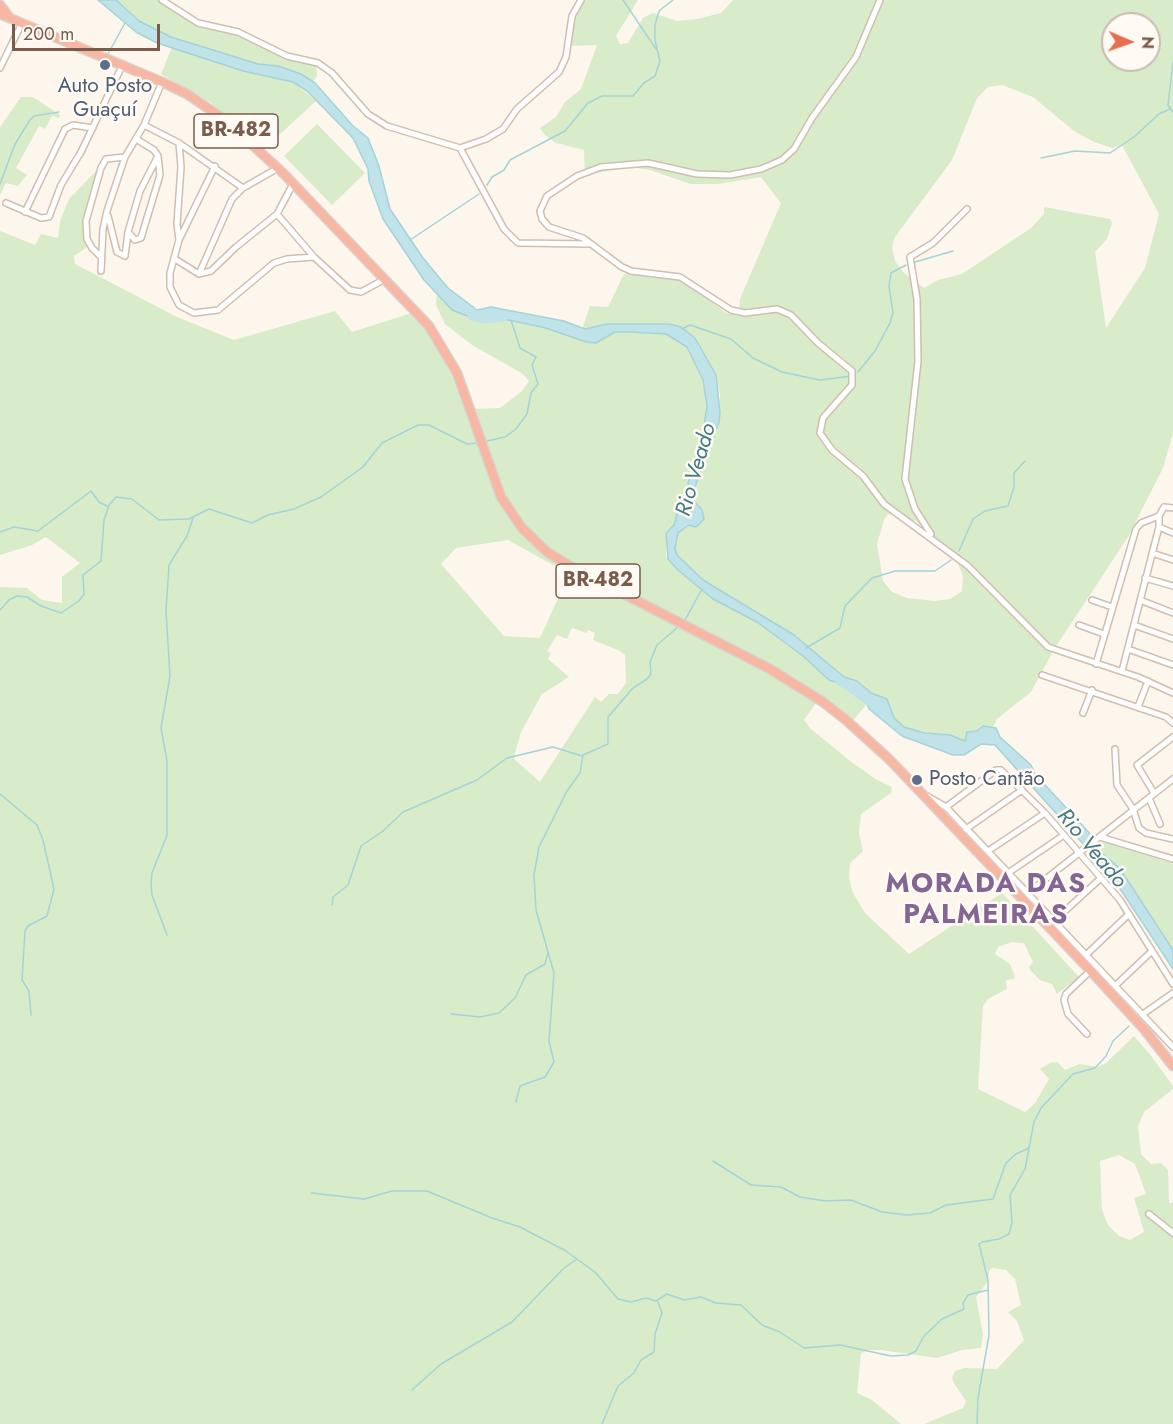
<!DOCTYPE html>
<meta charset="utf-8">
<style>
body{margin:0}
#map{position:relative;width:1173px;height:1424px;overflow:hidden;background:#fdf6ec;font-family:Jost,sans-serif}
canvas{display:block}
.north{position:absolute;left:1101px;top:12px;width:60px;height:60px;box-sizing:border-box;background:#fffaf3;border:2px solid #cabbb1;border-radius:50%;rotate:92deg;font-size:16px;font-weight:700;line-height:24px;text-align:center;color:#7a5c4d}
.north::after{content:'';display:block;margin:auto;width:21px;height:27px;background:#e76f51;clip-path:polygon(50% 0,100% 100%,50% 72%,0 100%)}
.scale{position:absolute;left:12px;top:24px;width:148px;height:27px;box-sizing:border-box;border:3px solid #7a5c4d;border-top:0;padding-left:8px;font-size:18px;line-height:21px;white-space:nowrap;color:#7a5c4d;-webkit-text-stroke:4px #fffaf3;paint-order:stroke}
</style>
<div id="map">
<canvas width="1173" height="1424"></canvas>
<div class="north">N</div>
<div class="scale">200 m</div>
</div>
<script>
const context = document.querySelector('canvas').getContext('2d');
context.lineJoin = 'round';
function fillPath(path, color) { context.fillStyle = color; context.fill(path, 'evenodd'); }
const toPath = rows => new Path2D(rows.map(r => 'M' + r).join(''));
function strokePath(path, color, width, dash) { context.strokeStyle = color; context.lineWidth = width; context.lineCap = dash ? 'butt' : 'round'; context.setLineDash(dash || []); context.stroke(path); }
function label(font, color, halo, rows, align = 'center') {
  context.font = font + ' Jost,sans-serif'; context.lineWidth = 5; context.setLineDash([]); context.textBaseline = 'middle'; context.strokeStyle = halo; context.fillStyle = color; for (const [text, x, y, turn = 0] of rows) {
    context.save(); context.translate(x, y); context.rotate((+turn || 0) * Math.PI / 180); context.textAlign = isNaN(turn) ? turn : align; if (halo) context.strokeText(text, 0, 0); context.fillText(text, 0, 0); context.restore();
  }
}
const green = toPath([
 [116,0,164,0,192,20,243,35,272,49,316,64,317,76,313,81,278,66,258,64,171,37,139,21],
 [581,0,638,0,616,36,620,44,628,43,643,18,653,13,677,21,697,19,721,13,733,0,1173,0,1173,433,1163,468,1128,537,1053,651,1031,692,997,719,993,727,983,726,977,731,970,731,965,735,968,739,965,741,904,727,894,718,887,699,871,693,857,681,844,677,794,635,703,580,677,555,675,548,678,533,689,525,696,527,704,518,694,501,694,493,719,422,720,395,716,375,695,338,681,327,607,324,582,329,590,306,608,307,624,274,671,276,687,284,726,313,739,316,740,299,781,203,761,177,719,184,690,184,650,170,630,167,585,175,584,150,556,143,545,135,540,128,556,117,565,102,581,89,597,45,570,46,569,20],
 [1113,24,1149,24,1149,60,1113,60],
 [1002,85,1033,97,1074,131,1092,141,1112,148,1122,145,1159,214,1145,268,1106,328,1095,252,1107,239,1112,223,1110,219,1044,207,1044,214,1031,228,962,274,938,280,924,288,904,273,895,261,892,247,895,237,952,160,977,98,988,87],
 [888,514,916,521,956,558,963,576,962,591,950,599,935,601,907,598,892,592,883,581,877,544,884,520],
 [172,47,243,71,293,82,316,101,264,149,211,103,161,74],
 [21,97,33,97,60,115,59,118,52,116,45,129,39,126,16,168,27,175,18,186,6,183,0,195,0,127],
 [317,124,365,173,332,205,284,156],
 [98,169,87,213,92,244,74,256,75,264,177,317,234,340,335,311,352,332,415,312,426,326,453,378,495,493,508,517,526,538,546,555,572,572,748,662,816,703,804,720,811,729,850,761,877,780,892,787,891,793,861,814,859,833,863,851,850,863,849,878,853,893,865,913,909,954,1002,893,1079,977,1057,994,1052,984,1040,980,1031,971,1029,967,1033,962,1024,943,1012,942,998,947,995,954,1010,964,1015,977,1014,979,1006,980,1007,989,988,999,983,1006,978,1089,1025,1112,1035,1103,1049,1079,1040,1069,1050,1063,1057,1062,1065,1070,1080,1064,1097,1067,1106,1063,1134,1036,1152,1057,1173,1086,1173,1089,1144,1112,1138,1126,1141,1154,1151,1164,1161,1163,1168,1170,1169,1203,1173,1203,1173,1424,924,1424,963,1408,966,1401,955,1385,952,1378,955,1371,965,1368,997,1369,1024,1340,1017,1321,1008,1312,1021,1305,1015,1279,1006,1270,992,1268,989,1271,988,1281,976,1297,983,1334,981,1348,962,1350,937,1358,881,1350,869,1350,861,1353,857,1393,872,1400,901,1424,0,1424,0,587,27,588,42,600,62,603,62,577,80,563,46,537,32,545,0,555,0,231,35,245,41,234,58,238,60,221,69,199],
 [508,540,569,574,540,638,504,636,441,564,456,548],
 [572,628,587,633,588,630,595,633,593,640,620,651,625,655,626,683,618,694,609,694,601,702,595,697,540,782,514,759,515,753,521,732,542,694,569,677,548,659,551,653,547,651,557,635,567,639],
 [1119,1155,1135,1164,1146,1194,1134,1198,1144,1232,1130,1240,1119,1236,1108,1225,1102,1210,1100,1161],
 [437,294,452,310,475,319,499,318,601,340,615,332,666,334,687,347,703,380,707,406,703,432,688,483,689,490,680,503,674,525,666,532,666,557,678,570,713,599,757,622,803,656,829,680,857,689,863,695,866,705,851,723,835,709,551,551,523,525,506,500,472,409,500,408,522,391,529,381,523,374,472,345,445,324,436,305],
 [1097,839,1173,863,1173,950,1128,881,1117,866,1096,848,1094,841]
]);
const water = toPath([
 [98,0,116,0,139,21,171,37,258,64,278,66,301,74,315,83,353,126,368,138,379,166,390,209,423,258,448,288,477,310,491,307,564,321,585,329,607,324,669,324,681,327,695,338,716,375,720,413,719,422,694,490,694,501,702,510,704,519,696,527,689,525,678,533,675,548,677,555,703,580,794,635,844,677,857,681,871,693,887,699,894,718,904,727,925,733,950,735,965,741,967,732,977,731,983,726,996,728,1000,737,1031,765,1035,774,1094,838,1096,848,1117,866,1128,881,1173,950,1173,969,1111,875,995,745,981,744,964,755,953,755,902,736,869,709,863,695,857,689,829,680,803,656,757,622,713,599,678,570,668,559,666,533,674,525,680,503,689,490,688,483,703,432,707,406,703,380,687,347,666,334,629,332,615,332,596,343,586,342,546,328,499,318,475,319,452,310,424,280,383,219,369,181,368,169,353,138,307,91,293,82,243,71,157,43,136,32,98,0]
]);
const stream = toPath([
 [623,0,656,49],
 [108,54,125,23],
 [1173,62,1168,105,1173,112],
 [1041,158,1075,151,1110,153,1134,137,1159,114,1170,109],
 [0,184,15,144,30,120,34,116,59,112],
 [487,185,492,177,504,170,510,160,565,131,588,103,602,96,633,96,644,83,655,76,660,61,655,40,655,25,659,11,673,0],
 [410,240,479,194],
 [915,262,953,251],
 [682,329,690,325,731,339,753,358,782,372,820,380,851,376],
 [858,372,875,351,890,323,893,313,889,286,891,273,906,265],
 [487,441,505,437,516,429,527,414,531,393,538,384,532,365,536,357,520,348,511,320],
 [0,532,14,527,38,531,91,491,99,502,107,506],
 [959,551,973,519,985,511,1008,506,1014,487,1014,473,1025,461],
 [0,610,9,600,17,596,27,597,41,606,61,613,79,601,84,594,83,575,101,561,104,520,109,505,116,497,132,499,159,520,189,519,209,509,252,523,268,515,294,509,321,497,363,467,382,443,418,425,429,425,467,444,477,443],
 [685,620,702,589],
 [806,648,840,628,845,606,872,578,895,571,935,571,951,560],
 [0,794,37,825,43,840,54,889,47,916,28,926,25,931,22,980,29,991,31,1015],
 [332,905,333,897,348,885,361,846,383,831,403,812,477,780,507,758,553,747,582,756],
 [167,935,152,895,151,884,152,873,167,835,167,761,161,728,170,676,166,611,169,565,187,536,193,518],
 [451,1014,480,1017,499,1013,515,998,526,975,545,964,548,953],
 [516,1102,520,1086,545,1077,554,1062,549,1041,554,973,536,910,534,875,539,847,567,791,580,773,583,755,608,744,608,717,633,688,647,679,651,674,650,662,657,645,677,628],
 [713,1161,751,1185,781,1187,800,1197,825,1201,851,1200,882,1212,907,1215,930,1213,946,1205,993,1199,1006,1163,1016,1154,1029,1148],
 [311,1193,364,1199,392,1191,427,1191,492,1218,520,1227,566,1251,596,1273,618,1299,631,1302,646,1298,656,1301,667,1294,684,1300,701,1297,716,1303,741,1305,762,1325,780,1332,804,1348,840,1345,891,1356,908,1355,916,1351,924,1336,942,1319,964,1309,963,1303,968,1295,988,1290],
 [412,1390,441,1364,512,1322,563,1269,577,1259],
 [602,1424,618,1386,634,1373,641,1360,654,1352,655,1334,662,1313,658,1302],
 [977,1424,978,1398,989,1335,988,1280,979,1244,982,1242,999,1239,1009,1234,1012,1223,1010,1195,1025,1169,1034,1122,1041,1108,1073,1074,1095,1068,1106,1056,1113,1041,1129,1026]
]);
const river = toPath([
 [472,316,484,319,503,317],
 [839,680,872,703]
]);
const minor = toPath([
 [162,0,198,23,238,32,287,56,318,63,332,73,368,114,387,126,460,148,504,229,518,243,590,244],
 [880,0,856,57,812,118,794,149,782,160,761,169,730,175,697,174,648,163,601,167,577,176,547,196,540,211,542,219,549,227,583,238,622,267,631,271,680,277,731,310,745,313,777,309,791,315,818,343,852,371,852,385,823,418,820,433,832,450,863,476,884,504,968,566,1048,647,1138,677,1173,693],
 [0,68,22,23],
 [144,125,179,143,243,188],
 [460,148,486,139,503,129,517,109,559,72,566,57,572,16,581,0],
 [215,166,179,240,170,273,170,287,179,305,194,313,218,310,274,263,287,259,314,257],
 [6,203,41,218,49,217,61,185,81,152,123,64],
 [25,212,65,129,73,125,93,128],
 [277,214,314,257,350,290,361,292,385,279],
 [108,216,117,252,125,256,128,232,140,191,158,156],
 [128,232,135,240,141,238,160,175,158,156,154,150,136,139],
 [179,240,177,224,181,167,179,143],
 [100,256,92,248,87,239,86,221,101,168,106,159,125,157],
 [175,259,199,274,211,271,236,247,277,214,293,184],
 [101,271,103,229,107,211,125,157,144,125,162,82],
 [199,274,232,199,243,188,278,168],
 [1159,516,1164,507,1173,508],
 [1159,527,1173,533],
 [931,534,915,509,905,479,918,361,917,299,910,257,933,243,967,209],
 [1152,553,1173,560],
 [1145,578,1173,586],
 [1092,600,1112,607],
 [1140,600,1173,613],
 [1079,625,1104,634],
 [1134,625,1173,639],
 [1128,649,1173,665],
 [1096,664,1136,529,1141,523,1159,516,1159,527,1122,671],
 [1042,675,1166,717,1173,723],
 [1138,707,1148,681],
 [1083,713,1092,690],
 [1115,749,1117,785,1133,809,1139,828,1146,833,1173,839],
 [1154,793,1137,765,1173,737],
 [927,796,946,807,1173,1047],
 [1149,798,1160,824],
 [946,807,996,770,1001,770,1045,813,1120,900,1173,984],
 [966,829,1022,790],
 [1100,837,1173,859],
 [988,851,1045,813],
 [1008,873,1064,835],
 [1028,893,1173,779],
 [1054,921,1101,878],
 [1087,954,1129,914],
 [1115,986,1152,951],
 [1143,1014,1173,993],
 [1087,1034,1068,1014,1064,1000,1066,994,1090,971],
 [1149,1214,1173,1233]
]);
const highway = toPath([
 [0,5,9,17],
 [0,14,162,82,187,94,225,120,283,173,429,326,457,373,501,497,522,528,547,552,575,569,770,669,823,702,846,720,890,760,1087,967,1144,1029,1173,1066]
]);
const markers = [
 [105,65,6,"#5c6f8a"],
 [917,780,6,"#5c6f8a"]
];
const shields = [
 [236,131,84],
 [598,581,84]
];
const shieldNames = [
 ["BR-482",236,131],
 ["BR-482",598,581]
];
const serviceNames = [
 ["Auto Posto",105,87],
 ["Guaçuí",105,111],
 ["Posto Cantão",929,780,"left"]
];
const waterNames = [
 ["Rio Veado",697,470,-74],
 ["Rio Veado",1091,849,50]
];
const districtNames = [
 ["MORADA DAS",986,885],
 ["PALMEIRAS",986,916]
];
fillPath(green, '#d8ecc9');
fillPath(water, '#bfe3e8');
strokePath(water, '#a5d3da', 1.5);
strokePath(stream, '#a5d3da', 1.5);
strokePath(river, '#bfe3e8', 9);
strokePath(minor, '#d1beb0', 8);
strokePath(highway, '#dad1cd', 11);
strokePath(minor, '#fff', 5);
strokePath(highway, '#f7b7a3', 8);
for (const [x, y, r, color] of markers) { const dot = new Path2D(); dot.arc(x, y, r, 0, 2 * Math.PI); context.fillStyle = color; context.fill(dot); strokePath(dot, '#fffaf3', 2); }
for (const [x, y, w] of shields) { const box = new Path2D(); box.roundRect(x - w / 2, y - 17, w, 34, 4.5); context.fillStyle = '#fffaf3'; context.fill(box); strokePath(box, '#7a5c4d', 1.5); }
label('bold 20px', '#7a5c4d', null, shieldNames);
label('21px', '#4e5e75', '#fffaf3', serviceNames);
label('italic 22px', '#437c86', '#fffaf3', waterNames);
context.letterSpacing = '1.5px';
label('bold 27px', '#846695', '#fffaf3', districtNames);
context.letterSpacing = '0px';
</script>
